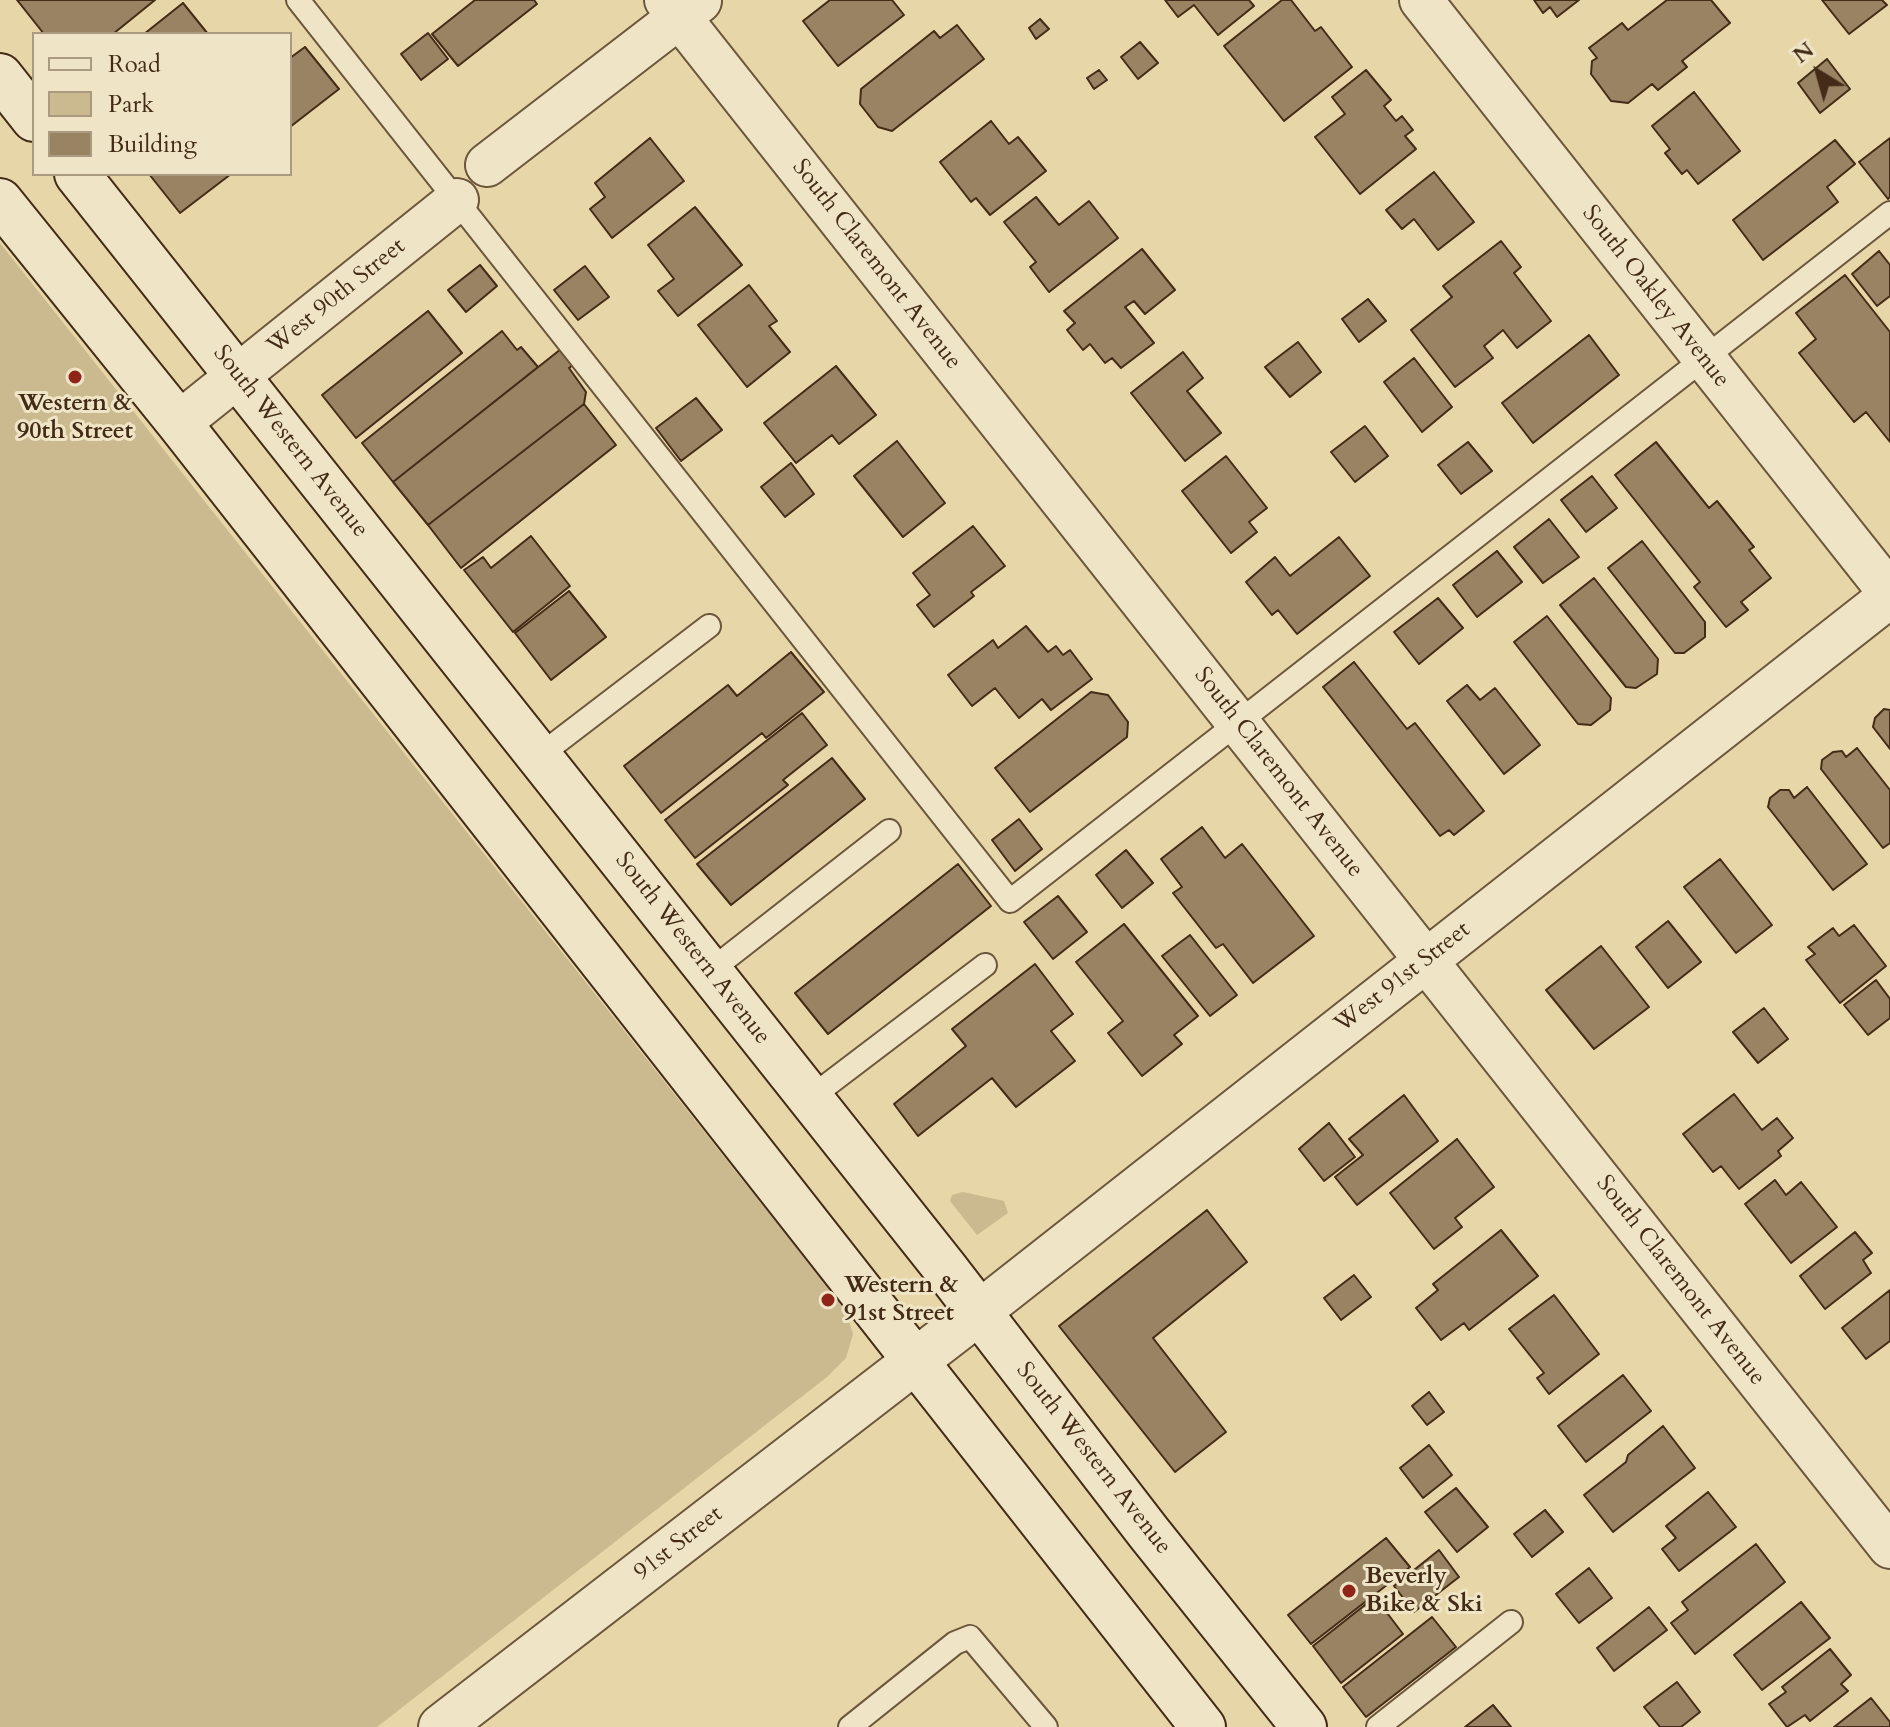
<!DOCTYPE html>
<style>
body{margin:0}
#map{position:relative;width:1890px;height:1727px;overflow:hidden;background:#e7d7a8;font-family:Cardo,serif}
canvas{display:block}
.legend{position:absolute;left:32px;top:32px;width:260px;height:144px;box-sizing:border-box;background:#efe5c6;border:2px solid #aa9b80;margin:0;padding:10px 14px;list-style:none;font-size:24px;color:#432b17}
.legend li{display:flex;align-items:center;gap:16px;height:40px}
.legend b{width:40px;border:2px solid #aa9b80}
.north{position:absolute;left:1778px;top:32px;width:80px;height:80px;-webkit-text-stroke:6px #efe5c6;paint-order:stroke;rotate:323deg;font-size:22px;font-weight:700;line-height:32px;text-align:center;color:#432b17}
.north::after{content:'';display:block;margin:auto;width:28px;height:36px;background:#432b17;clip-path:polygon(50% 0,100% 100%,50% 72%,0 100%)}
</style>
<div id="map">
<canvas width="1890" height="1727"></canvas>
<ul class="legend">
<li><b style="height:10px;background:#efe5c6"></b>Road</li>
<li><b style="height:22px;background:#cbba8f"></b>Park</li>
<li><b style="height:22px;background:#988462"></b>Building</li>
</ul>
<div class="north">N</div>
</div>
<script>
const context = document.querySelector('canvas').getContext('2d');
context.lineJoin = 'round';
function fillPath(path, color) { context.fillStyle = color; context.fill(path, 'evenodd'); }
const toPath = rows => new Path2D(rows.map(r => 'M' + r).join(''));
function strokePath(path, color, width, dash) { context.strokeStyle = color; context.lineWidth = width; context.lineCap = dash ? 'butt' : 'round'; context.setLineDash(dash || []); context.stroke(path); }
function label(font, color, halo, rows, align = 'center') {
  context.font = font + ' Cardo,serif'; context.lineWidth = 6; context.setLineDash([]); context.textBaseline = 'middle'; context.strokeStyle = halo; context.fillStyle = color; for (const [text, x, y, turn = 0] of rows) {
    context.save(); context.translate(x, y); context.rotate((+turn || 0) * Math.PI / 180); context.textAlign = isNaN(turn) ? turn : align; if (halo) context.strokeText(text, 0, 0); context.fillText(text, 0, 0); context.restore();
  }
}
const green = toPath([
 [0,243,836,1298,847,1315,853,1334,846,1358,827,1377,377,1727,0,1727],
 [963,1192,1004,1201,1008,1213,977,1235,950,1201,952,1195]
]);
const building = toPath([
 [17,0,155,0,113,34,44,34,17,0],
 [475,0,534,0,537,4,458,66,432,34,475,0],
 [830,0,892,0,904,15,838,66,803,21,830,0],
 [1165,0,1249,0,1254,6,1218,35,1194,5,1178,17,1165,0],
 [1282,0,1291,0,1315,31,1321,27,1352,67,1284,121,1224,46,1282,0],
 [1534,0,1579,0,1557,17,1550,7,1543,13,1534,0],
 [1667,0,1711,0,1730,23,1682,61,1687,67,1658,90,1652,84,1628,103,1611,101,1591,74,1592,61,1597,58,1589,48,1622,23,1628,30,1667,0],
 [1822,0,1882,0,1887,5,1849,34,1822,0],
 [183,3,208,34,144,34,183,3],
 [1040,19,1049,29,1036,39,1029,28,1040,19],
 [957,25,984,59,892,131,878,127,860,104,861,89,934,31,940,38,957,25],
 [428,33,448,59,421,80,401,54,428,33],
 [1140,42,1158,63,1138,79,1121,57,1140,42],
 [305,47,339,89,290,127,290,58,305,47],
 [1827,59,1850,89,1820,113,1798,83,1827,59],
 [1099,70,1107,80,1094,89,1087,78,1099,70],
 [1366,70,1391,100,1384,106,1396,121,1402,116,1413,130,1405,136,1416,149,1360,194,1315,137,1345,114,1332,97,1366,70],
 [1694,92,1740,151,1698,184,1687,170,1682,174,1665,153,1670,149,1652,126,1694,92],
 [991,121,1009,144,1018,137,1046,171,990,215,976,198,971,202,940,162,991,121],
 [650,138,684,181,612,238,590,209,605,197,595,183,650,138],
 [1890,138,1890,197,1888,199,1859,162,1890,138],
 [1835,140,1855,164,1827,187,1838,202,1763,260,1733,220,1835,140],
 [1434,172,1474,222,1438,250,1414,219,1402,229,1386,210,1434,172],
 [149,174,231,174,180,213,149,174],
 [1036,197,1059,225,1089,201,1118,238,1049,292,1030,267,1036,262,1004,222,1036,197],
 [695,207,742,265,678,316,658,291,674,279,648,245,695,207],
 [1501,241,1521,267,1514,273,1551,321,1517,348,1503,330,1484,346,1493,358,1455,387,1411,330,1452,297,1443,286,1501,241],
 [1142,249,1175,290,1145,314,1134,301,1125,307,1154,343,1121,368,1112,358,1105,363,1090,344,1083,350,1067,330,1075,323,1064,311,1142,249],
 [1879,251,1890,265,1890,296,1877,306,1852,274,1879,251],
 [480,265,497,286,466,312,448,290,480,265],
 [585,266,609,297,578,320,554,290,585,266],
 [1845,275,1890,332,1890,442,1866,412,1854,422,1799,353,1816,339,1796,313,1845,275],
 [749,285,777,321,769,326,790,352,747,387,698,325,749,285],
 [1368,299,1386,321,1359,342,1342,319,1368,299],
 [428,311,462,353,356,438,322,395,428,311],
 [502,331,517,350,521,347,538,367,393,482,362,443,502,331],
 [1589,335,1619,375,1533,443,1502,403,1589,335],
 [1298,342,1321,372,1290,397,1265,367,1298,342],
 [561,349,573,365,569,368,586,392,584,404,428,525,393,482,561,349],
 [1183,352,1203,378,1187,391,1221,433,1185,461,1131,393,1183,352],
 [1414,358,1452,407,1422,432,1384,382,1414,358],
 [836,366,876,415,839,444,832,435,796,463,764,423,836,366],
 [696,398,722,430,681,461,656,428,696,398],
 [584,404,616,445,461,568,428,525,584,404],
 [1365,426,1388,456,1355,482,1331,452,1365,426],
 [897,441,945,503,903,537,854,476,897,441],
 [1468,442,1492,471,1461,494,1438,465,1468,442],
 [1656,442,1709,508,1717,501,1754,547,1749,550,1771,578,1741,602,1748,610,1726,627,1694,587,1700,582,1615,475,1656,442],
 [1226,456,1267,508,1249,522,1257,532,1231,553,1182,491,1226,456],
 [791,463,814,494,785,517,761,487,791,463],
 [1592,476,1617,508,1586,532,1561,500,1592,476],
 [1549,519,1579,557,1543,583,1514,547,1549,519],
 [973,526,1005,566,971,592,974,596,934,627,917,605,930,595,913,573,973,526],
 [531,536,570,586,513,632,464,570,483,557,491,568,531,536],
 [1339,537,1370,576,1297,634,1278,610,1272,615,1246,582,1275,557,1290,576,1339,537],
 [1642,541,1705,622,1705,637,1684,653,1675,653,1608,568,1642,541],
 [1497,551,1522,582,1477,617,1453,585,1497,551],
 [1594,578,1658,659,1657,674,1636,688,1626,687,1560,605,1594,578],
 [569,591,606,637,551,680,515,633,569,591],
 [1438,598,1463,628,1419,664,1394,632,1438,598],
 [1547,616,1611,698,1610,710,1591,725,1578,724,1514,642,1547,616],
 [1026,626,1048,652,1056,646,1063,655,1070,650,1092,679,1051,710,1042,699,1019,718,995,688,972,706,948,675,993,640,998,648,1026,626],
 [791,652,824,692,766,738,762,733,661,813,624,766,728,685,737,696,791,652],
 [1354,662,1407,729,1415,723,1484,811,1454,835,1449,830,1440,836,1323,687,1354,662],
 [1467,685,1480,700,1495,688,1540,745,1504,774,1447,701,1467,685],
 [1091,692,1108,695,1128,722,1127,737,1030,812,995,768,1091,692],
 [1884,709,1890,710,1890,749,1873,727,1875,718,1884,709],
 [802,713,827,745,783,780,788,785,695,858,665,820,802,713],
 [1857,748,1890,790,1890,843,1883,848,1821,769,1822,760,1833,752,1842,751,1846,757,1857,748],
 [832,758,865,799,731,905,697,864,832,758],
 [1807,787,1867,864,1833,890,1768,807,1770,798,1780,790,1789,790,1794,798,1807,787],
 [1019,819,1042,849,1015,871,992,840,1019,819],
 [1202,827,1225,858,1242,844,1314,936,1253,983,1223,944,1216,948,1173,893,1182,887,1161,859,1202,827],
 [1126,850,1153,883,1122,908,1096,875,1126,850],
 [1720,859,1772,925,1736,953,1684,887,1720,859],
 [958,864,991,906,828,1034,795,993,958,864],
 [1058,896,1087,932,1053,959,1024,922,1058,896],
 [1668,921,1701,962,1668,988,1636,947,1668,921],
 [1124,924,1198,1016,1174,1035,1182,1044,1142,1076,1108,1033,1123,1021,1076,962,1124,924],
 [1854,925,1886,966,1840,1003,1806,960,1815,954,1808,947,1833,928,1839,936,1854,925],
 [1190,935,1237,995,1210,1016,1162,956,1190,935],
 [1601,946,1649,1007,1594,1049,1546,990,1601,946],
 [1035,964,1073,1014,1051,1031,1075,1061,1016,1107,992,1078,918,1136,894,1104,966,1046,952,1029,1035,964],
 [1876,980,1890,999,1890,1018,1868,1035,1844,1005,1876,980],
 [1764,1008,1788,1039,1758,1063,1733,1032,1764,1008],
 [1734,1094,1762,1130,1777,1118,1793,1138,1778,1151,1781,1156,1739,1189,1721,1166,1713,1172,1683,1134,1734,1094],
 [1404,1095,1438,1141,1357,1205,1335,1177,1363,1155,1349,1139,1404,1095],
 [1329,1123,1355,1157,1324,1181,1299,1149,1329,1123],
 [1457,1139,1494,1187,1455,1218,1462,1227,1434,1249,1390,1193,1457,1139],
 [1775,1180,1786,1195,1801,1182,1837,1227,1791,1263,1745,1204,1775,1180],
 [1207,1210,1247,1262,1153,1338,1226,1432,1175,1472,1059,1326,1207,1210],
 [1501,1230,1538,1276,1469,1330,1464,1323,1441,1340,1416,1308,1438,1290,1433,1284,1501,1230],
 [1855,1232,1872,1253,1863,1260,1871,1273,1825,1309,1800,1276,1855,1232],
 [1354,1275,1371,1297,1341,1320,1324,1298,1354,1275],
 [1890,1290,1890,1341,1866,1359,1842,1328,1890,1290],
 [1554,1295,1599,1354,1549,1394,1537,1378,1544,1373,1509,1329,1554,1295],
 [1623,1375,1651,1411,1586,1462,1558,1426,1623,1375],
 [1429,1392,1444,1412,1427,1425,1412,1406,1429,1392],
 [1663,1426,1695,1468,1613,1532,1584,1495,1626,1462,1628,1455,1663,1426],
 [1429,1445,1452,1475,1423,1498,1400,1468,1429,1445],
 [1456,1488,1488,1527,1457,1552,1425,1512,1456,1488],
 [1708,1492,1736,1527,1679,1571,1662,1549,1676,1538,1666,1526,1708,1492],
 [1545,1510,1563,1532,1532,1557,1514,1534,1545,1510],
 [1386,1538,1410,1567,1311,1644,1288,1615,1386,1538],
 [1756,1544,1785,1582,1695,1654,1671,1623,1688,1610,1682,1602,1756,1544],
 [1439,1550,1459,1577,1414,1612,1394,1586,1439,1550],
 [1589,1568,1612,1598,1579,1623,1556,1594,1589,1568],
 [1375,1597,1403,1634,1341,1683,1313,1646,1375,1597],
 [1801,1602,1830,1638,1762,1690,1734,1655,1801,1602],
 [1649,1607,1667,1630,1614,1671,1597,1648,1649,1607],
 [1432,1617,1456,1647,1366,1717,1343,1687,1432,1617],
 [1830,1649,1851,1675,1841,1684,1848,1691,1810,1721,1805,1715,1787,1727,1769,1704,1786,1692,1782,1687,1830,1649],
 [1677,1682,1700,1712,1681,1727,1660,1727,1644,1707,1677,1682],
 [1871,1698,1890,1722,1890,1727,1834,1727,1871,1698],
 [1493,1705,1511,1727,1465,1727,1493,1705]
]);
const service = toPath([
 [298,0,1010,901,1890,213],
 [539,756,709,626],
 [710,971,889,831],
 [810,1098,985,965],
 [850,1727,955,1643,970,1637,1046,1727],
 [1378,1727,1511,1622]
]);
const minor = toPath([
 [666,0,1890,1547],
 [1421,0,1890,593],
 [487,165,700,1],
 [179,423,457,200],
 [979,1312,1890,596]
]);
const tertiary = toPath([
 [441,1727,979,1312]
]);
const secondary = toPath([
 [0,76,34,119],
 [77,174,945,1268,1149,1533,1304,1727],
 [0,201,179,423,1203,1727]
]);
const markers = [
 [75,377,8,"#8f2418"],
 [828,1300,8,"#8f2418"],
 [1349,1591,8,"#8f2418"]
];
const streetNames = [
 ["South Claremont Avenue",876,265,52],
 ["West 90th Street",337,297,-39],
 ["South Oakley Avenue",1655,297,52],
 ["South Western Avenue",290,442,52],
 ["South Claremont Avenue",1278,773,52],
 ["South Western Avenue",692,949,52],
 ["West 91st Street",1403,978,-38],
 ["South Claremont Avenue",1680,1281,52],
 ["South Western Avenue",1093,1459,52],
 ["91st Street",679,1544,-38]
];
const poiNames = [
 ["Western &",75,404,"center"],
 ["90th Street",75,432,"center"],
 ["Western &",844,1286],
 ["91st Street",844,1314],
 ["Beverly",1365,1577],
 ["Bike & Ski",1365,1605]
];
fillPath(green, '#cbba8f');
fillPath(building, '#988462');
strokePath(building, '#432b17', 2);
strokePath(service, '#6c563b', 26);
strokePath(minor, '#6c563b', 46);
strokePath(tertiary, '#6c563b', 48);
strokePath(secondary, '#432b17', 48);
strokePath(service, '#efe5c6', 22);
strokePath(minor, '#efe5c6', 42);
strokePath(tertiary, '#efe5c6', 44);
strokePath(secondary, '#efe5c6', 44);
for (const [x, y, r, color] of markers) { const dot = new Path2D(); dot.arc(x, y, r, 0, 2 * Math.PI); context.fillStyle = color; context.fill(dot); strokePath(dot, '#efe5c6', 3); }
label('24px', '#432b17', '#efe5c6', streetNames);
label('bold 24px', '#432b17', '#efe5c6', poiNames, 'left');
</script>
